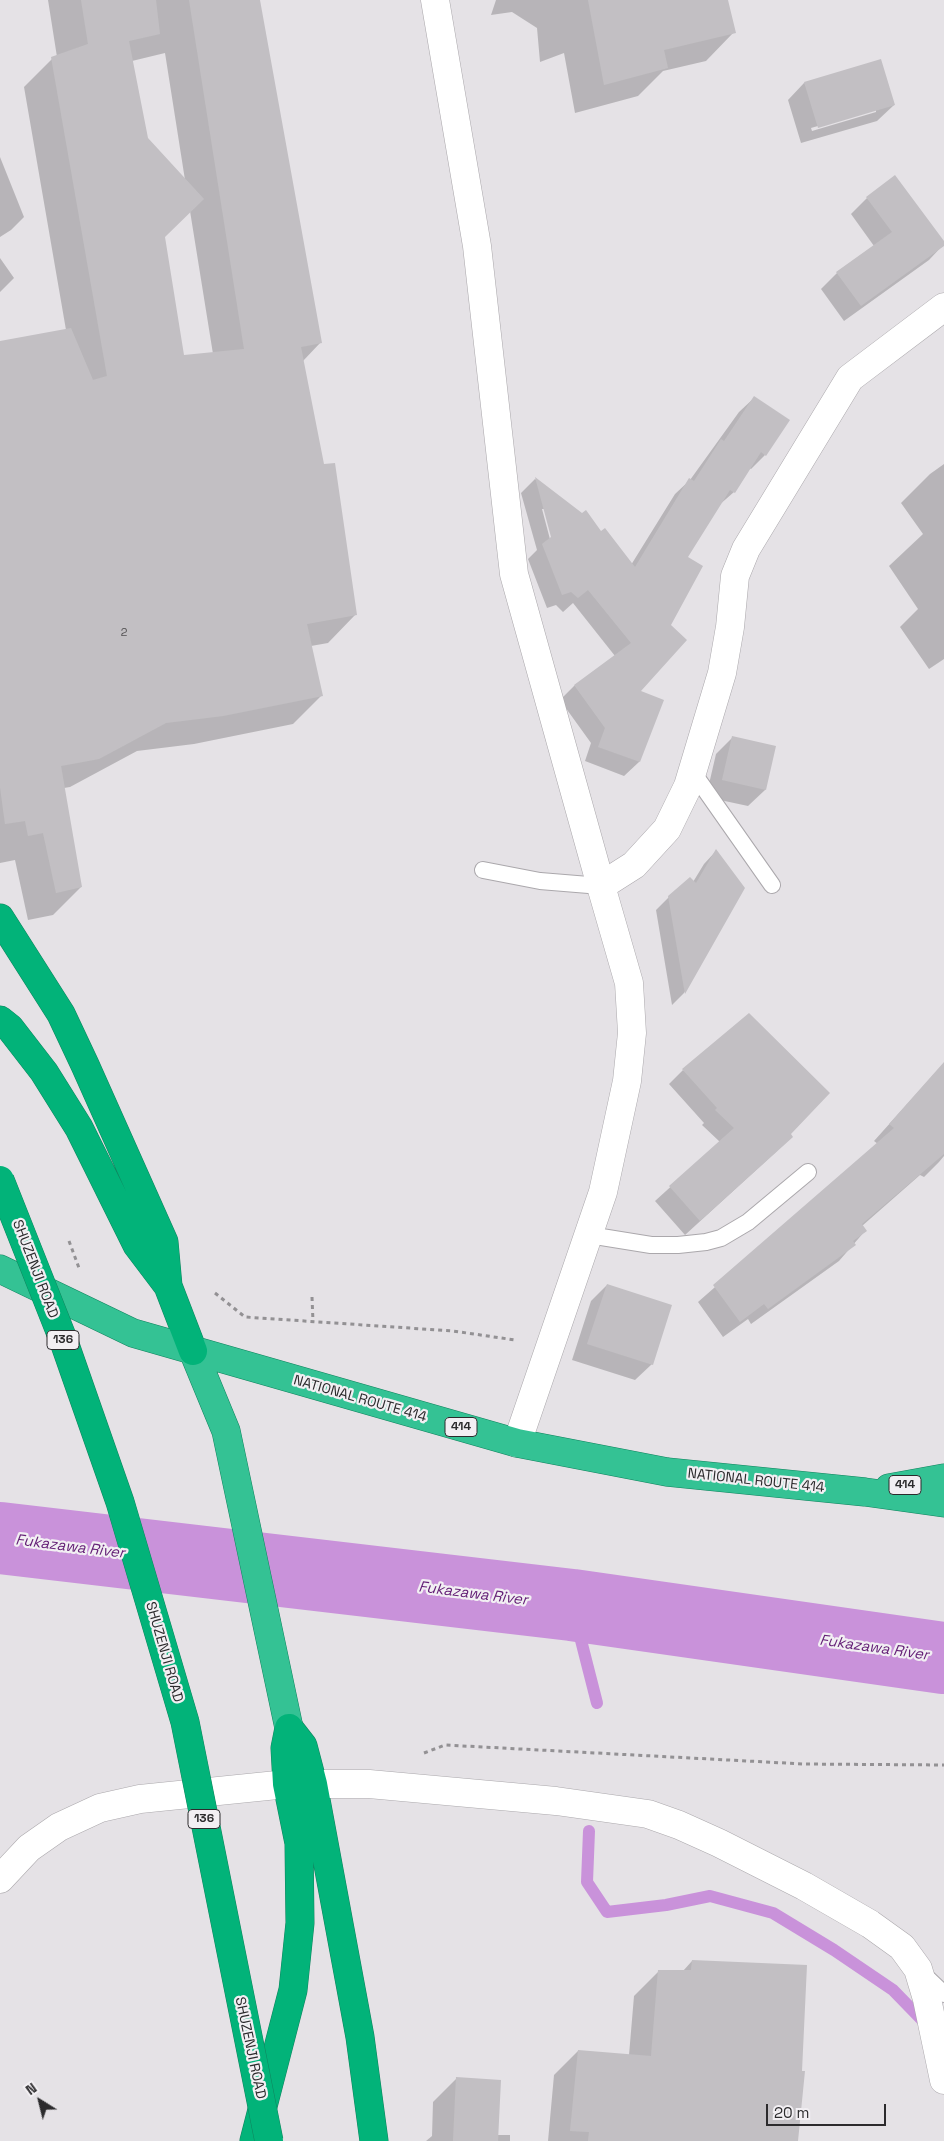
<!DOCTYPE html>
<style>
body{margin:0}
#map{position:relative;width:944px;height:2141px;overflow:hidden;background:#e5e2e6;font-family:"Space Grotesk",sans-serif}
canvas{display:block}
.north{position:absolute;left:15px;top:2076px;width:50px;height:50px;-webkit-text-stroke:4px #f2eff3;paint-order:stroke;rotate:324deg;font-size:14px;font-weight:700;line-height:20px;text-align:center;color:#2c2b2d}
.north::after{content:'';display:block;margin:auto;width:18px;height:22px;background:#2c2b2d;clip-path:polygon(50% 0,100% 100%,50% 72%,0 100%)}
.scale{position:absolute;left:766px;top:2104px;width:120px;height:22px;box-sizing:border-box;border:2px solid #2c2b2d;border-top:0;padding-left:6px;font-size:15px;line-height:18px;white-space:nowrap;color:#2c2b2d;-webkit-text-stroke:4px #f2eff3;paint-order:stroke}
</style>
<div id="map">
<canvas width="944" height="2141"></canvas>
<div class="north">N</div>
<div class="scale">20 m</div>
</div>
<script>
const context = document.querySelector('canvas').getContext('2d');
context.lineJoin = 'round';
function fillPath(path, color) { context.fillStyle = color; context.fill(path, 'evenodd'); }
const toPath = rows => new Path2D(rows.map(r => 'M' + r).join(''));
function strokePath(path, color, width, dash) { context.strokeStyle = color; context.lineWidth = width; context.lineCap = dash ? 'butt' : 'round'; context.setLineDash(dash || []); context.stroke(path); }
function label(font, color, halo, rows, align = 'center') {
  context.font = font + ' "Space Grotesk",sans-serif'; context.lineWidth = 4.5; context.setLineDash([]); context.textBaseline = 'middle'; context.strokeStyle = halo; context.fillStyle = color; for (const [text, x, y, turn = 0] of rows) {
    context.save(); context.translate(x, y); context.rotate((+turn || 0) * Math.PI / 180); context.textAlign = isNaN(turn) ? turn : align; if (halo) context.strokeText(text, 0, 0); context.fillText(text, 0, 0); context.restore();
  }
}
const shadow = toPath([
 [48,0,258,0,321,342,303,361,323,465,356,614,328,643,311,646,321,696,293,724,194,744,137,751,70,787,64,788,81,887,53,915,28,920,15,860,0,863,0,342,66,330,24,87,52,59,57,57],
 [165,53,185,180,146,138,132,61],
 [190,211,213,354,183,357,163,237],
 [496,0,727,0,734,32,706,61,663,71,638,96,575,113,564,53,540,62,537,28,512,12,491,15],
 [804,83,894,105,877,121,801,143,788,100],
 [876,109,876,112,812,131,811,128],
 [0,157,24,217,11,230,0,237],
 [867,198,944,243,944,244,929,260,844,321,821,289,837,273,874,246,851,214],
 [0,258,14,278,0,292],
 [754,398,765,455,751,469,749,468,734,492,718,506,686,557,669,625,639,692,639,762,624,776,585,761,591,743,560,700,574,686,615,656,573,603,563,612,556,605,547,608,528,559,537,550,521,493,535,479,582,514,631,565,675,494,690,480,739,412],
 [542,509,545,509,554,542,551,543],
 [944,464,944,659,929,669,900,627,918,609,889,566,923,534,901,503,930,474],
 [733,737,775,747,765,790,748,806,706,797,716,754],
 [716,851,725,921,684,993,672,1005,656,910,669,897,693,882,704,864],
 [944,1063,944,1156,939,1162,924,1177,920,1175,862,1226,865,1231,839,1261,751,1324,748,1319,723,1337,698,1302,878,1144,874,1141],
 [683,1070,789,1134,777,1151,685,1235,655,1201,720,1142,702,1125,704,1123,669,1084],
 [607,1285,652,1364,635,1380,572,1360,591,1301],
 [692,1961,796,2141,548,2141,554,2075,578,2051,629,2055,634,1996,659,1971,683,1971],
 [457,2078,497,2135,510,2135,510,2141,426,2141,432,2136,433,2102]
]);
const stream = toPath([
 [572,1605,597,1703],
 [589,1831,587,1882,607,1912,666,1905,710,1896,773,1913,834,1950,893,1990,927,2025]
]);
const river = toPath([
 [0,1538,572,1605,944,1658]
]);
const building = toPath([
 [81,0,156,0,160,34,129,41,148,138,204,199,165,237,184,355,244,349,189,0,260,0,322,343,301,347,324,464,335,463,357,615,307,624,323,696,223,716,166,723,99,759,61,766,82,887,56,893,43,833,28,836,25,821,5,824,0,787,0,341,71,328,93,380,107,376,51,57,88,44],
 [588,0,728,0,736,33,664,50,668,68,604,85],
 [881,59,895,105,818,128,804,82],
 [895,175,944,241,944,246,861,306,836,272,892,232,866,197],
 [754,396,790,420,766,456,761,452,735,493,730,490,688,557,703,566,671,625,687,640,641,691,664,700,640,762,598,747,605,728,574,685,631,643,588,590,578,598,571,592,562,595,542,544,551,537,535,477,582,513,586,510,601,531,605,528,635,567,689,478,694,481,721,439,724,441],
 [732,736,776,746,766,790,722,780],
 [716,849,745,888,685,994,668,896,690,877,696,883],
 [749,1013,830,1093,791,1134,793,1137,700,1221,669,1186,734,1128,715,1110,717,1108,682,1069],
 [944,1062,944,1154,862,1224,867,1231,853,1241,856,1245,768,1309,764,1304,740,1322,713,1285,894,1128,889,1124],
 [607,1284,672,1305,653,1365,587,1344],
 [692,1960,807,1965,802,2071,805,2071,798,2141,588,2141,589,2132,570,2131,578,2050,651,2056,658,1970,691,1970],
 [456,2077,501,2080,498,2141,453,2141]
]);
const path = toPath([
 [69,1241,79,1268],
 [215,1293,245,1317,453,1331,515,1340],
 [312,1297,313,1322],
 [424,1753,445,1745,804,1764,944,1765]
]);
const service = toPath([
 [692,771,772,885],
 [483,870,540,881,601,886],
 [589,1235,651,1245,678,1245,706,1242,721,1238,748,1222,808,1172],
 [923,1974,944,1994]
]);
const minor = toPath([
 [435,0,477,246,514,574,601,886],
 [313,1784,369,1784,556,1801,648,1814,679,1825,719,1843,804,1886,870,1924,902,1947,918,1969,927,1999,944,2080],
 [0,1879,29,1848,59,1827,100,1808,140,1799,287,1784]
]);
const tertiary = toPath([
 [517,1443,603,1192,627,1081,632,1033,629,983,601,886,634,865,667,829,688,786,722,673,730,627,735,576,746,549,850,378,944,307]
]);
const trunk = toPath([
 [0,1269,133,1333,517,1443,667,1472,865,1492,944,1503],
 [193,1351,226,1431,289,1728],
 [889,1488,944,1478]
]);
const motorway = toPath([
 [0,918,61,1014,85,1065,164,1242,168,1286,193,1351],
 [0,1020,10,1028,44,1072,79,1128,137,1245,168,1286],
 [289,1728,303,1746,313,1784,360,2037,374,2141],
 [254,2141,293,1990,300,1923,299,1843,287,1784,285,1748,289,1728]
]);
const motorwayBridge = toPath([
 [0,1180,63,1339,120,1502,185,1722,269,2141]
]);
const numberNames = [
 ["2",124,633]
];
const shields = [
 [63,1340,32],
 [461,1427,32],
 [905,1485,32],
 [204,1819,32]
];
const shieldNames = [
 ["136",63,1340],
 ["414",461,1427],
 ["414",905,1485],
 ["136",204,1819]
];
const streetNames = [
 ["SHUZENJI ROAD",35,1269,69],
 ["NATIONAL ROUTE 414",360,1399,16],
 ["NATIONAL ROUTE 414",756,1481,6],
 ["SHUZENJI ROAD",164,1652,74],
 ["SHUZENJI ROAD",250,2048,78]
];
const waterNames = [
 ["Fukazawa River",70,1547,7],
 ["Fukazawa River",473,1594,7],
 ["Fukazawa River",874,1648,8]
];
fillPath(shadow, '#0003');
strokePath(stream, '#c992da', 12);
strokePath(river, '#c992da', 72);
fillPath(building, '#c2bfc3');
strokePath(service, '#aba8ac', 18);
strokePath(minor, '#aba8ac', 29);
strokePath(tertiary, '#aba8ac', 29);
strokePath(trunk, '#11835e', 29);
strokePath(motorway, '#11835e', 29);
strokePath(path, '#939194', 3, [4, 4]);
strokePath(service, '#fff', 16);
strokePath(minor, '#fff', 28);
strokePath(tertiary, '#fff', 28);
strokePath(trunk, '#34c294', 28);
strokePath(motorway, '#02b379', 28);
strokePath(motorwayBridge, '#11835e', 29, []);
strokePath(motorwayBridge, '#02b379', 28);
label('11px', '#525052', null, numberNames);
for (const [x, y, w] of shields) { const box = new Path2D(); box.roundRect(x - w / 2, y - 9.5, w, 19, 4); context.fillStyle = '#f2eff3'; context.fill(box); strokePath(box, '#2c2b2d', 1); }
label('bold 12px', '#2c2b2d', null, shieldNames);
label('14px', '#2c2b2d', '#f2eff3', streetNames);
label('italic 15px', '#652177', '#f2eff3', waterNames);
</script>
